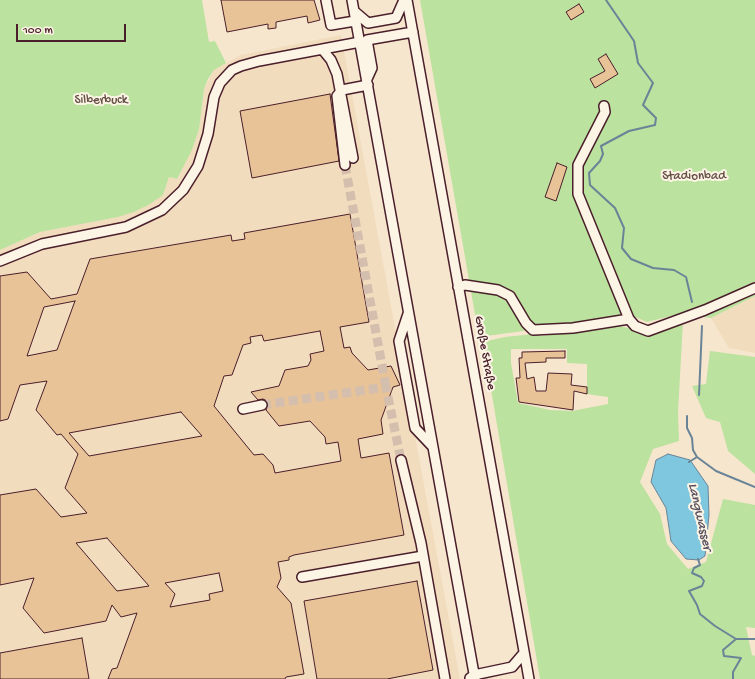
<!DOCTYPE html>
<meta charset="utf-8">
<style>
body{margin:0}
#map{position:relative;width:755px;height:679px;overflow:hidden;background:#f6e6ce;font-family:"Gochi Hand",sans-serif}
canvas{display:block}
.scale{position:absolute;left:16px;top:24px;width:110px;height:18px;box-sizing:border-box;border:2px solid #4a1f2b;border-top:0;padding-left:5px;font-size:12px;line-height:14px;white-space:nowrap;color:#4a1f2b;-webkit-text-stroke:3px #fcf5e5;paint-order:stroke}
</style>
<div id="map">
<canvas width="755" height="679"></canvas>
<div class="scale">100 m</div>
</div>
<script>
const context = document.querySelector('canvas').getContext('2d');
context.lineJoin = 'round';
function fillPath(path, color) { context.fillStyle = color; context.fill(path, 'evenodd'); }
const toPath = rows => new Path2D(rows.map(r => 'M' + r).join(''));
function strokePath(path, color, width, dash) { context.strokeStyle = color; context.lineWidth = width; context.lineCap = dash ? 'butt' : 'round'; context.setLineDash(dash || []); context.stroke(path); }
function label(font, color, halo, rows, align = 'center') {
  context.font = font + ' "Gochi Hand",sans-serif'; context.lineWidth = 4; context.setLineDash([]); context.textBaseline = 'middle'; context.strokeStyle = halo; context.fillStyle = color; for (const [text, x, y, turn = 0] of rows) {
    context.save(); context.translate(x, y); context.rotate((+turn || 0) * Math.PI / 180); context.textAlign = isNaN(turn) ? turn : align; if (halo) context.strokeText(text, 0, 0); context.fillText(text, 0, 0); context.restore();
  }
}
const built = toPath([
 [341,35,460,679,0,679,0,250,40,232,118,217,134,212,163,195,169,177,177,179,192,150,199,129,204,89,214,70,241,55],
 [755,296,755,353,729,348,711,318]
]);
const green = toPath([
 [0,0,202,0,209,42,215,41,226,63,214,70,208,79,204,89,199,129,192,150,177,179,169,177,163,195,150,204,134,212,118,217,40,232,0,250],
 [420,0,755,0,755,296,711,318,679,314,647,322,633,316,479,337],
 [683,321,678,412,679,441,653,449,640,482,660,514,667,544,688,569,706,562,723,499,755,505,755,628,746,627,752,655,755,656,755,679,540,679,483,342,505,337,534,334,542,336,608,326,620,326,648,333],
 [511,349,567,349,567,363,587,364,587,394,608,397,608,404,572,411,550,410,518,403,511,363],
 [710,351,755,357,755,474,728,451,720,422,706,418,692,386,706,384]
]);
const water = toPath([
 [668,454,690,460,708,486,709,515,705,556,699,560,686,559,671,541,666,508,651,482,656,460,668,454]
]);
const stream = toPath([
 [606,0,634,41,638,63,653,83,643,105,656,118,655,125,629,131,601,146,603,154,600,161,589,173,590,185,615,208,624,228,622,248,631,259,653,268,674,270,686,277,692,302],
 [699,395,702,326],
 [687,416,687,428,692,438,693,450,697,457,689,462],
 [697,457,716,471,755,487],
 [698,559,700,565,694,568,692,573,701,577,704,581,702,586,689,591,697,605,700,614,715,626,736,639,755,639],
 [733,679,733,672,741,658,724,656,723,650,736,639]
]);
const building = toPath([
 [221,0,314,0,320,20,308,23,307,16,276,22,276,28,268,29,268,24,227,32,221,0],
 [579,4,584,12,571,20,566,12,579,4],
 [606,54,618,74,595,88,590,79,605,71,598,59,606,54],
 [330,94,339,161,252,178,240,111,330,94],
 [557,163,567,167,556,201,545,197,557,163],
 [350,214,369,322,340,327,344,348,350,347,352,353,368,370,391,366,400,385,393,387,381,420,383,434,358,439,361,458,389,453,404,535,294,555,289,557,289,560,278,562,281,578,277,587,291,603,304,674,286,677,285,679,108,679,112,669,117,668,137,613,121,617,112,605,106,621,44,633,23,608,34,578,0,585,0,495,36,489,61,517,87,513,65,488,78,454,61,434,57,435,36,410,47,381,20,385,8,419,0,421,0,276,27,272,51,299,77,294,90,259,231,235,232,241,245,239,244,233,350,214],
 [75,301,57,350,27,356,44,307,75,301],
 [320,331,324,351,310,354,311,360,308,366,285,370,279,386,251,392,258,400,263,399,267,401,268,406,266,410,279,426,310,421,325,437,326,444,338,442,341,461,275,473,273,465,263,454,254,455,214,406,224,376,232,375,243,345,251,343,250,337,262,335,264,341,320,331],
 [181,412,202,436,89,456,69,433,181,412],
 [107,538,149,586,117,591,76,543,107,538],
 [219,573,223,591,209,594,210,600,170,607,175,594,165,583,219,573],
 [565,351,565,358,546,358,546,362,525,363,527,379,534,377,536,391,546,391,548,373,572,374,571,385,587,387,587,394,574,391,573,410,519,402,516,378,520,378,519,358,522,358,522,352,565,351],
 [417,581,433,670,387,679,317,679,304,601,417,581],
 [82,638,89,679,0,679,0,653,82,638]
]);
const minorTunnel = toPath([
 [345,165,386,387],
 [262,405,386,387,401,460]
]);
const minor = toPath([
 [326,0,331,25,355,21],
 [352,0,475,679],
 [407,0,529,679],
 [354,11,368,23,396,18,404,0],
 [322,49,331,60,337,74,353,158],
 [367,79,372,68,367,40,413,32],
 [604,106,605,112,578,165,578,194,629,319,635,326,648,331,705,310,755,288],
 [345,165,337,96,342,90,368,85],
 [0,261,42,244,126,227,162,210,183,190,198,166,208,134,214,97,220,83,232,70,241,66,259,61,360,42],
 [458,287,465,285,498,290,510,296,526,323,533,330,573,328,629,319],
 [408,314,399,341,415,428,433,447],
 [243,409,262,405],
 [401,460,421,543,445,679],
 [302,577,423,556],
 [470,678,474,675,512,667,524,653]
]);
const parkNames = [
 ["Silberbuck",101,101],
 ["Stadionbad",694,177]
];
const streetNames = [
 ["Große Straße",484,353,80]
];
const waterNames = [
 ["Langwasser",699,517,77]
];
fillPath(built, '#f2dcbe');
fillPath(green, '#bbe29e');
fillPath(water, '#7fc7df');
strokePath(water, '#6a8497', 1);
strokePath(stream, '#6a8497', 2);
fillPath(building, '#e8c398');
strokePath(building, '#4a1f2b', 1);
strokePath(minorTunnel, '#d4bead', 9, [9, 4.5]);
strokePath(minor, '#4a1f2b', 12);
strokePath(minor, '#fcf5e5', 9);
label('13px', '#665048', '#fcf5e5', parkNames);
label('13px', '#4a1f2b', '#fcf5e5', streetNames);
label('italic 14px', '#5a5161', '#fcf5e5', waterNames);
</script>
